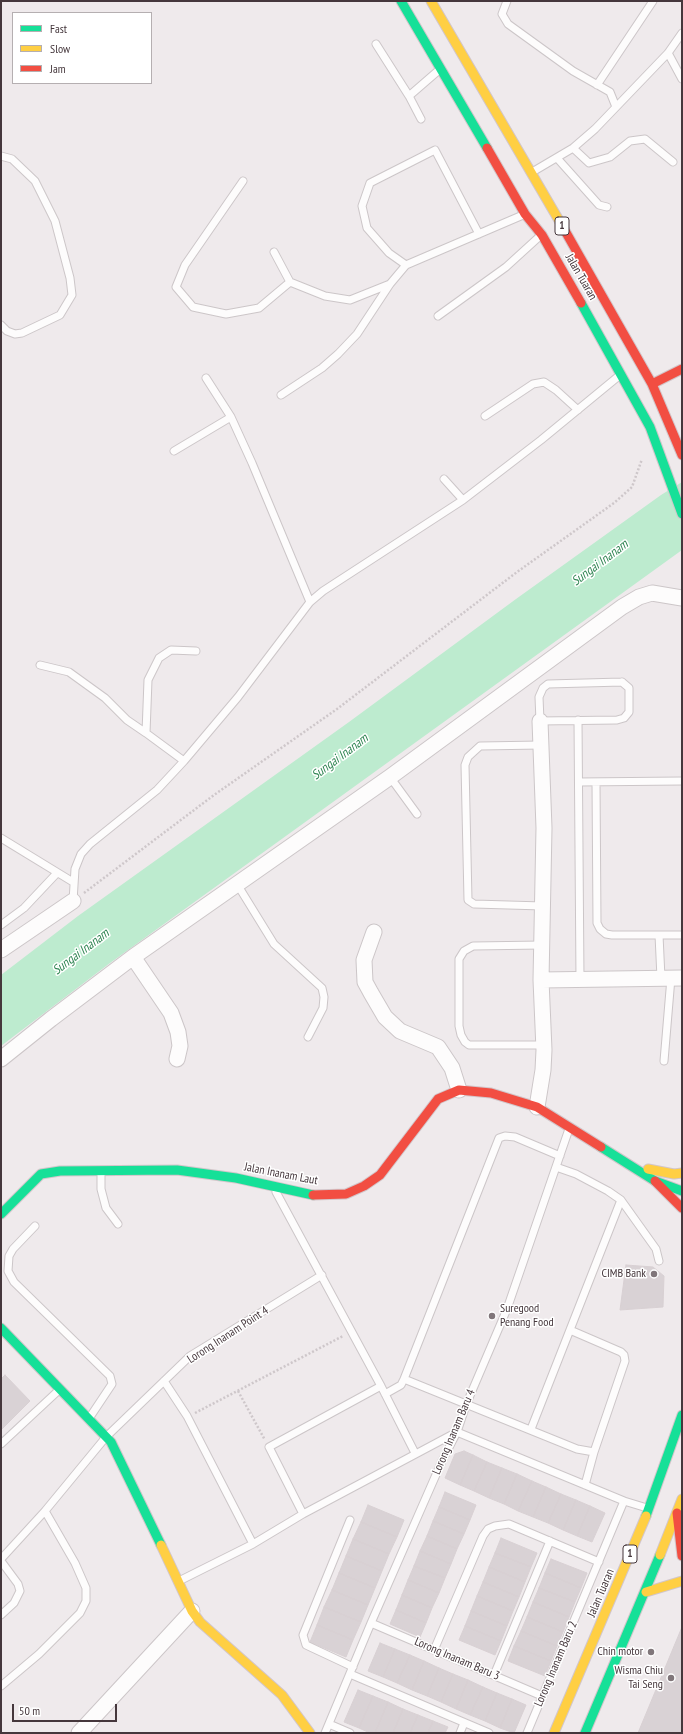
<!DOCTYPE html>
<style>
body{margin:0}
#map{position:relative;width:683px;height:1734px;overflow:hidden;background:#efeaec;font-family:"PT Sans Narrow",sans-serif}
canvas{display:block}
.frame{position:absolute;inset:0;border:2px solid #45373c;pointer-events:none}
.legend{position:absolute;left:12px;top:12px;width:140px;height:72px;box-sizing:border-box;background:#fff;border:1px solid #b5afb1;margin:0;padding:5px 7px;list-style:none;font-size:12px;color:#45373c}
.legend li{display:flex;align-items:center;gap:8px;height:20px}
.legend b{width:20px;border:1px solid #b5afb1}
.scale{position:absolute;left:12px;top:1704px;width:105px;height:18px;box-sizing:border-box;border:2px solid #45373c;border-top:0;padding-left:5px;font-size:12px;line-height:14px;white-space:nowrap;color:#45373c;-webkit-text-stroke:3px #fff;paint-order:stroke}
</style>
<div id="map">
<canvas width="683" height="1734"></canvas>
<div class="frame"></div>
<ul class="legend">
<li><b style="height:5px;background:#16e098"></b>Fast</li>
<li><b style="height:5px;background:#ffcf43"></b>Slow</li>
<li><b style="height:5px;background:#f24e42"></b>Jam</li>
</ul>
<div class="scale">50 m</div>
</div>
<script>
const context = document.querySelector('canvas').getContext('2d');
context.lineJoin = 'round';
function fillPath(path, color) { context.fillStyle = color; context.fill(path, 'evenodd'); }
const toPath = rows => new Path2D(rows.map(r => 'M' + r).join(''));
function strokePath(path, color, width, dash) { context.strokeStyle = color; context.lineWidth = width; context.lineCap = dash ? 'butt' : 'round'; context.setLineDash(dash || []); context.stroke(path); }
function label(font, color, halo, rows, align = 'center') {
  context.font = font + ' "PT Sans Narrow",sans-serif'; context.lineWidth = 3; context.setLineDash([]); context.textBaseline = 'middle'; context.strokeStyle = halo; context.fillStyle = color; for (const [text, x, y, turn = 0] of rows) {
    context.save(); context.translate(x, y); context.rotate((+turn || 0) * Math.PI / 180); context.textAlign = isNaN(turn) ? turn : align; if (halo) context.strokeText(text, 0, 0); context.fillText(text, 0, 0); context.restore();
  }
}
const water = toPath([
 [682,482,682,550,110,963,1,1046,1,975,78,916,349,722,516,599,661,495]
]);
const building = toPath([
 [626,1265,653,1267,664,1276,663,1307,620,1310,626,1265],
 [5,1375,30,1401,1,1430,1,1379,5,1375],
 [464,1451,473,1455,460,1485,445,1478,455,1454,464,1451],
 [473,1455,487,1462,474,1491,460,1485,473,1455],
 [487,1462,502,1468,489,1498,474,1491,487,1462],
 [502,1468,517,1474,504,1504,489,1498,502,1468],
 [517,1474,532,1481,518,1511,504,1504,517,1474],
 [532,1481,546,1487,533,1517,518,1511,532,1481],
 [546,1487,561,1494,548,1523,533,1517,546,1487],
 [445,1492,476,1505,470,1520,439,1507,445,1492],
 [561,1494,576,1500,563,1530,548,1523,561,1494],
 [576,1500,590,1506,577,1536,563,1530,576,1500],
 [368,1505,404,1520,397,1537,361,1522,368,1505],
 [590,1506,605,1513,592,1542,577,1536,590,1506],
 [439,1507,470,1520,464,1534,433,1521,439,1507],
 [433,1521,464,1534,457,1549,427,1536,433,1521],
 [361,1522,397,1537,389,1554,353,1539,361,1522],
 [427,1536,457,1549,451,1564,420,1551,427,1536],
 [501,1538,537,1553,531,1567,495,1553,501,1538],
 [353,1539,389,1554,382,1571,346,1556,353,1539],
 [420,1551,451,1564,445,1578,414,1566,420,1551],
 [495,1553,531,1567,525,1582,489,1567,495,1553],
 [346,1556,382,1571,375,1588,339,1573,346,1556],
 [551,1559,587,1573,581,1588,545,1573,551,1559],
 [414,1566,445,1578,439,1593,408,1580,414,1566],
 [489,1567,525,1582,519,1597,483,1582,489,1567],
 [339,1573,375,1588,368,1605,332,1590,339,1573],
 [545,1573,581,1588,575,1602,539,1588,545,1573],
 [408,1580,439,1593,432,1608,402,1595,408,1580],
 [483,1582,519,1597,513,1611,477,1596,483,1582],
 [539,1588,575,1602,569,1617,533,1602,539,1588],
 [332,1590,368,1605,361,1622,324,1607,332,1590],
 [402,1595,432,1608,426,1623,396,1610,402,1595],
 [477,1596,513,1611,507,1626,471,1611,477,1596],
 [533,1602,569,1617,563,1632,527,1617,533,1602],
 [324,1607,361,1622,353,1640,317,1625,324,1607],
 [396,1610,426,1623,420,1637,390,1624,396,1610],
 [471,1611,507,1626,501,1641,465,1626,471,1611],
 [527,1617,563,1632,557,1646,521,1631,527,1617],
 [317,1625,353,1640,346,1657,310,1642,317,1625],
 [465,1626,501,1641,495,1655,459,1640,465,1626],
 [682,1627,681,1733,638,1733,682,1627],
 [521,1631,557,1646,551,1661,514,1646,521,1631],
 [380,1643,395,1649,383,1677,368,1671,380,1643],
 [514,1646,551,1661,545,1676,508,1661,514,1646],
 [395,1649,410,1655,397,1683,383,1677,395,1649],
 [410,1655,424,1661,412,1690,397,1683,410,1655],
 [424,1661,439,1668,427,1696,412,1690,424,1661],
 [439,1668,453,1674,441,1702,427,1696,439,1668],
 [453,1674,468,1680,456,1709,441,1702,453,1674],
 [468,1680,483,1687,470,1715,456,1709,468,1680],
 [483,1687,497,1693,485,1721,470,1715,483,1687],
 [358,1690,373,1696,359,1728,344,1722,358,1690],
 [497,1693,512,1699,500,1728,485,1721,497,1693],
 [373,1696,388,1702,375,1733,370,1733,359,1728,373,1696],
 [512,1699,526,1705,514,1733,500,1728,512,1699],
 [388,1702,403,1709,393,1733,375,1733,388,1702],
 [403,1709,418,1715,410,1733,393,1733,403,1709],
 [418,1715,433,1721,428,1733,410,1733,418,1715],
 [433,1721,448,1727,445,1733,428,1733,433,1721]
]);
const path = toPath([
 [84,893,214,795,337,709,517,572,614,503,632,487,642,459],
 [238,1391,265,1440],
 [195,1413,343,1336]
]);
const lane = toPath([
 [507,1,502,14,508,24,573,71,610,92,616,107],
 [376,44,409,96,439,70],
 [668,53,682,79],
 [597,85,653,1],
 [409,96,421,119],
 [573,148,589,163,610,157,630,141,645,139,673,162],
 [1,156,12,159,35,181,55,221,70,278,72,295,60,315,22,333,15,334,7,331,1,325],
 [557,158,599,205,607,207],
 [534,171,573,148,595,129,668,53,682,33],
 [243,181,185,265,176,287,193,307,226,314,259,308,290,282,325,296,350,300,390,284],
 [274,252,290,282],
 [406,265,389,253,367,228,362,206,370,183,435,150,479,234],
 [438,316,506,267,540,236],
 [206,378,231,417,252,463,310,602],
 [281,395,322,368,338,354,357,334,390,284,406,265,523,215],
 [485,416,533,384,544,382,556,390,578,410],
 [174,451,231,417],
 [444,479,463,500],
 [40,665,69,672,105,698,127,720,146,733],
 [622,682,629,688,629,712,624,718,617,720,540,721,539,697,543,688,548,684,622,682],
 [578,720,580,980],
 [541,745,480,746,468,757,465,765,468,900,474,904,543,906],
 [184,761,146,733,148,680,159,658,171,650,196,651],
 [390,777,417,814],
 [579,782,682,781],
 [596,782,597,923,600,929,606,934,612,935,682,935],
 [1,838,73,882],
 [237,884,274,944,322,988,324,997,323,1008,308,1037],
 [73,901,75,869,81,854,90,844,157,790,184,761,238,697,310,602,323,591,463,500,541,440,620,375],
 [1,925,24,908,57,873],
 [659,935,661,978],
 [542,945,473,946,464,951,459,959,459,1026,461,1035,465,1042,469,1045,543,1045],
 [664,1061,671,978],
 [556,1167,576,1174,608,1191,621,1200,656,1249,659,1261],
 [101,1172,101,1189,106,1208,118,1224],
 [276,1192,381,1386,415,1453],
 [35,1226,13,1249,9,1256,8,1271,14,1282,110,1376,112,1384,90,1417],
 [570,1330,621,1352,624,1355,625,1361,594,1452,585,1485],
 [404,1379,577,1449,594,1452],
 [164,1381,187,1416,253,1544],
 [385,1394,401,1385,404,1379,499,1138,505,1136,515,1137,560,1156],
 [531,1429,621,1200],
 [1,1444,59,1390],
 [303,1514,269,1447,381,1386],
 [350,1520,303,1635,306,1645,353,1667],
 [1,1559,45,1511,106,1437,190,1356,322,1275],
 [1,1561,18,1584,20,1591,14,1603,1,1615],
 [181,1580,253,1544,303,1514,457,1432,624,1501,647,1508],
 [371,1623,542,1696],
 [434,1650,483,1536,488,1529,495,1526,509,1524,599,1562],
 [350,1674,489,1733],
 [494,1675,550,1541],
 [1,1686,39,1654,80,1613,86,1601,86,1588,75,1563,45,1511],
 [329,1724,350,1733],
 [325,1733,371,1623,442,1461,457,1432,466,1405,507,1309,569,1129],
 [460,1733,464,1723],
 [527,1733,624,1501]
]);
const street = toPath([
 [374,932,364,960,365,982,371,993,385,1017,400,1031,438,1047,452,1068,459,1090],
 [1,950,73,901],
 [133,957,171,1013,178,1032,180,1046,177,1059],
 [541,980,682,978],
 [1,1059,51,1019,133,957,390,777,622,607,639,597,652,593,682,598],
 [537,1107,543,1070,544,1050,541,980,544,828,540,721],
 [79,1733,192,1611]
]);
const fast = toPath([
 [401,1,487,148],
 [581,303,650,427,682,514],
 [601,1147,655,1181,682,1191],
 [1,1214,41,1174,60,1171,177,1170,236,1178,313,1195],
 [1,1328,111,1442,161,1545],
 [646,1516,682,1415],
 [585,1733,660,1555]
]);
const slow = toPath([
 [431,1,564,229],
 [648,1169,674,1174,682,1173],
 [161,1545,192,1611,200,1622,282,1695,310,1733],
 [660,1555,682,1499],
 [646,1592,682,1581],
 [554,1733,646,1516]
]);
const jam = toPath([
 [487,148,525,214,542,235,581,303],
 [564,229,652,384,682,455],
 [652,384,682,369],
 [655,1181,682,1208],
 [313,1195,346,1194,364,1186,380,1175,438,1099,459,1090,491,1093,537,1107,601,1147],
 [677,1513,682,1556]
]);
const markers = [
 [654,1274,4,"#80767a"],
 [492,1316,4,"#80767a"],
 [651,1652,4,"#80767a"],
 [671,1678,4,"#80767a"]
];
const shields = [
 [562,226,14],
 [630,1554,14]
];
const shieldNames = [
 ["1",562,226],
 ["1",630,1554]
];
const streetNames = [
 ["Jalan Tuaran",581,277,60],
 ["Jalan Inanam Laut",281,1174,11],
 ["Lorong Inanam Point 4",228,1335,-33],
 ["Lorong Inanam Baru 4",454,1432,-67],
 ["Jalan Tuaran",601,1593,-67],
 ["Lorong Inanam Baru 3",457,1659,23],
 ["Lorong Inanam Baru 2",556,1664,-67]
];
const poiNames = [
 ["CIMB Bank",646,1274],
 ["Suregood",500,1309,"left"],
 ["Penang Food",500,1323,"left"],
 ["Chin motor",643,1652],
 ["Wisma Chiu",663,1671],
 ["Tai Seng",663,1685]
];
const waterNames = [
 ["Sungai Inanam",600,563,-37],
 ["Sungai Inanam",340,757,-37],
 ["Sungai Inanam",81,952,-37]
];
fillPath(water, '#bdebcf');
fillPath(building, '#d9d2d5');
strokePath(building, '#d8d0d3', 1);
strokePath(lane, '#ccc6c8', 9);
strokePath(street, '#ccc6c8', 17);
strokePath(fast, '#d2c6ca', 11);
strokePath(slow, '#d2c6ca', 11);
strokePath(jam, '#d2c6ca', 11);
strokePath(path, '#cec7ca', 2.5, [2, 2]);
strokePath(lane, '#fdfcfc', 7);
strokePath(street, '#fdfcfc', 15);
strokePath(fast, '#16e098', 9);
strokePath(slow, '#ffcf43', 9);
strokePath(jam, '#f24e42', 9);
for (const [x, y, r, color] of markers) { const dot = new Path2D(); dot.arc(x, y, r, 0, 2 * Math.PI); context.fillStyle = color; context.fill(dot); strokePath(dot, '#fff', 1.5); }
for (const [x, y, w] of shields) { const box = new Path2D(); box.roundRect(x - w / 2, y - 9, w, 18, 3); context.fillStyle = '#fff'; context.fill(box); strokePath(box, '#45373c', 1); }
label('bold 11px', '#45373c', null, shieldNames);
label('12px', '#45373c', '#fff', streetNames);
label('12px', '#45373c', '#fff', poiNames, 'right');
label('italic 13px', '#2e8451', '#fff', waterNames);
</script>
